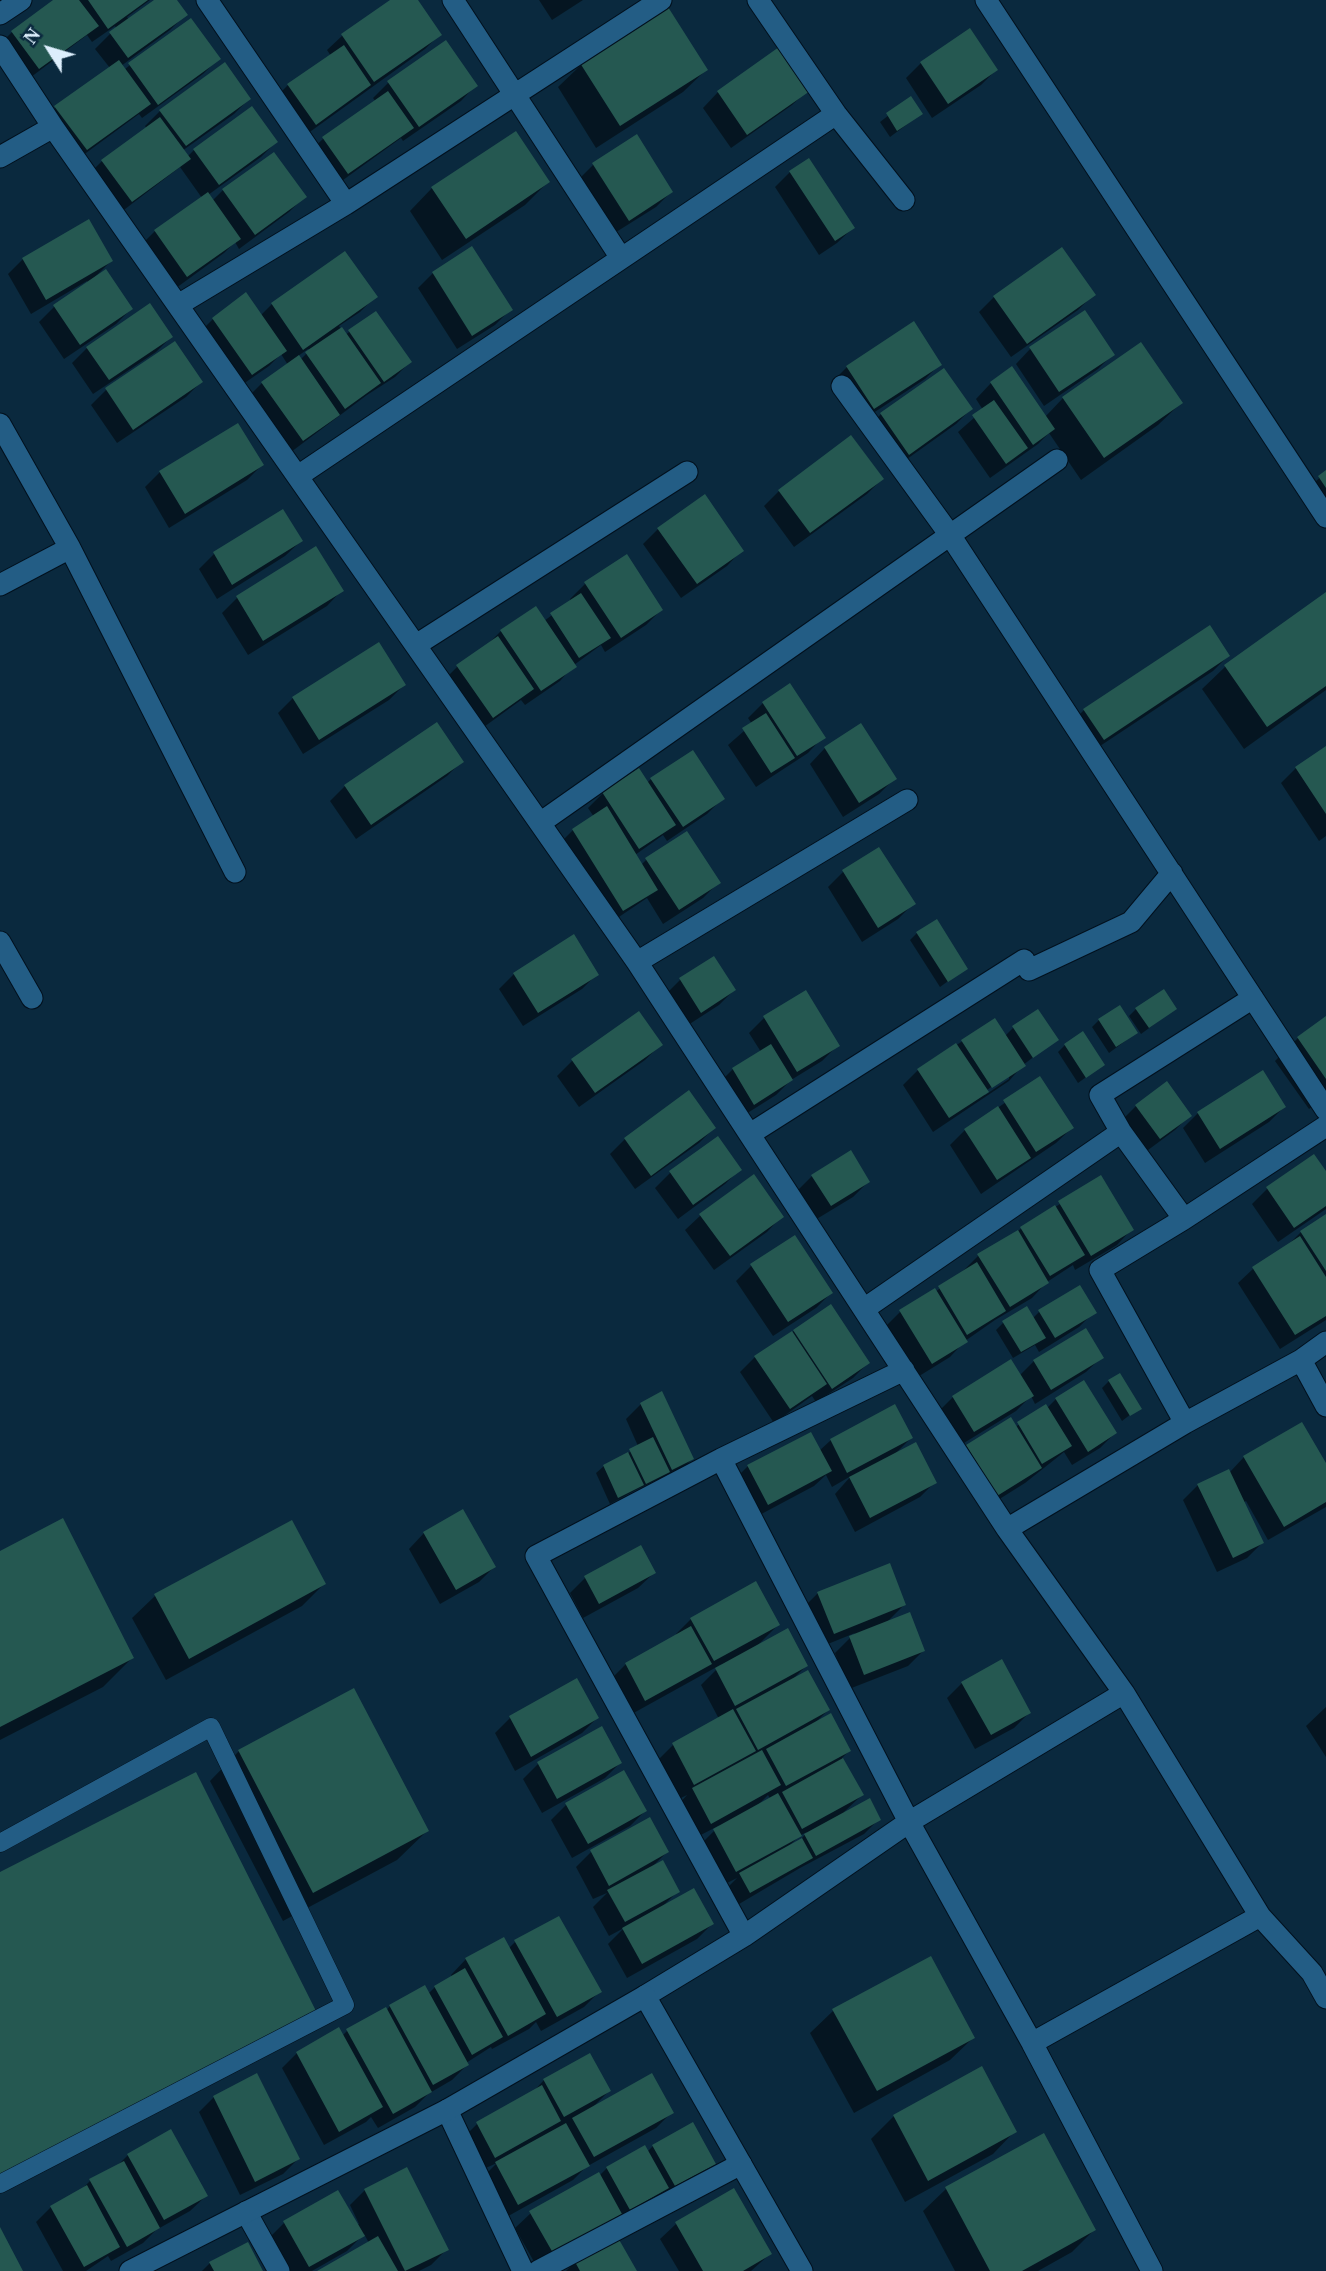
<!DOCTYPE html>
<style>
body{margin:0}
#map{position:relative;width:1326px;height:2271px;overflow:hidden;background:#0a293e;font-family:Georgia,serif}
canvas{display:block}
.north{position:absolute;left:14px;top:14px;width:70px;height:70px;-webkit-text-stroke:5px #0a293e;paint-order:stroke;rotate:307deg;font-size:19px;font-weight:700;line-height:28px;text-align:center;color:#dceefc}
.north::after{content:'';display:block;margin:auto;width:24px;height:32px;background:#dceefc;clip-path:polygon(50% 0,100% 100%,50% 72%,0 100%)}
</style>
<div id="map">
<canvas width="1326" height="2271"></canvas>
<div class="north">N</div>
</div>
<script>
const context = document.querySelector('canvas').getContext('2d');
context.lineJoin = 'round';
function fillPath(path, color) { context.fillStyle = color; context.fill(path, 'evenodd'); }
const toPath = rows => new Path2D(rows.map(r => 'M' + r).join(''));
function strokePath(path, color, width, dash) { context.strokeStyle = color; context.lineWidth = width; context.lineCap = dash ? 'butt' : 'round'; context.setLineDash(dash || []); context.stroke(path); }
const shadow = toPath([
 [56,0,150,0,127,17,129,20,157,0,175,0,185,15,170,30,121,66,124,70,130,65,218,59,203,74,142,118,139,114,71,164,41,122,56,107,110,68,95,49,116,28,115,26,92,42,87,35,23,83,0,44,12,32],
 [393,0,416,0,440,34,425,49,300,139,273,100,288,85,331,56,327,50,343,35],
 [539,0,583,0,552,20],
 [667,9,706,70,683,92,596,148,558,87,581,65],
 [969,31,996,70,981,85,932,118,906,78,921,63],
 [779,50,808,90,792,105,731,148,703,108,718,92],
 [388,83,476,85,461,101,403,141,401,138,332,188,308,153,324,138,376,102,373,98],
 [911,98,921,114,890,137,880,122],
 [249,99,234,114,182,151,187,157,194,150,276,142,261,157,208,195,212,201,223,190,304,197,289,212,239,249,235,242,224,253,172,291,140,246,155,231,202,198,180,167,116,216,87,176,102,161,147,129,145,126,160,111],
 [636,137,671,192,656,207,613,234,578,180,593,165],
 [790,172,853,228,837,243,819,255,775,187],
 [548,182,525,205,442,260,410,211,432,188],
 [345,253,375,297,360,312,339,326,345,335,376,313,410,362,395,377,367,395,287,455,247,398,262,383,288,365,281,354,269,366,236,389,198,334,213,319,260,316,272,304],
 [308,349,310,350,300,360,298,356],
 [23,259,111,261,95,277,131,309,116,324,64,359,39,322,54,307,88,284,87,281,31,314,8,274],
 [433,273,510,310,495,325,457,349,418,288],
 [1093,295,1078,310,1011,357,979,312,994,297],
 [171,337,156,352,93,394,72,363,87,348],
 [1031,348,1113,354,1098,369,1044,406,1016,364],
 [940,364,925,379,858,423,832,382,847,367],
 [1012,369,1045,417,1063,398,1181,403,1158,425,1081,480,1049,433,1038,444,990,478,958,432,983,410,976,399,991,383],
 [201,382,186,397,117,443,91,405,106,390],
 [971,409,956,424,893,469,866,430,881,414],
 [851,437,882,479,867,494,794,547,764,506,779,491],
 [262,465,247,480,169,528,145,487,160,472],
 [1326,472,1326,515,1304,492],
 [282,511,301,541,285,556,217,599,199,569,214,554],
 [658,529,742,550,727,566,681,598,643,544],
 [315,548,342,590,327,606,248,655,222,613,237,598],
 [626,556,661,610,646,625,605,652,601,645,574,665,560,681,525,705,521,700,477,732,443,681,458,666,485,647,501,631,536,608,544,621,571,601,570,599,585,584],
 [1325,595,1326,690,1244,749,1202,689,1225,667],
 [1228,656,1213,671,1088,754,1069,725,1084,710],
 [404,685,389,700,303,754,278,713,293,698],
 [763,703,823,737,808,753,756,787,728,745,752,724,748,718],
 [825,748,894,779,879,794,843,817,810,764],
 [1326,748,1326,836,1319,841,1281,783,1296,768],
 [462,761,447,776,356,839,330,801,345,786],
 [651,779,722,799,707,814,667,841,663,835,635,855,641,865,647,859,718,883,703,898,663,924,647,898,607,925,558,845,573,830,594,817,588,808,603,793,647,783],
 [878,849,913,904,898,919,862,942,828,887,843,872],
 [917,933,966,968,940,987,910,940],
 [714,958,734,990,719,1005,685,1027,665,995,680,980],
 [514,974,597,974,582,989,523,1026,499,989],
 [1136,1009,1175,1009,1141,1034,1129,1016],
 [639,1014,660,1045,645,1060,579,1107,557,1076,572,1061],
 [764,1018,837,1046,822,1061,791,1080,776,1095,738,1119,718,1084,733,1069,761,1052,749,1033],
 [1326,1019,1326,1097,1309,1109,1275,1061,1298,1038],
 [995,1020,1005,1036,1013,1028,1056,1040,1023,1065,1009,1081,933,1132,903,1085,918,1070],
 [1009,1075,1009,1079,985,1095,984,1092],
 [1099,1020,1136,1033,1109,1053,1092,1027],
 [1065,1045,1103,1065,1078,1083,1058,1052],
 [1040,1079,1072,1128,1056,1143,981,1194,950,1145,965,1130],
 [1136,1106,1190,1115,1175,1130,1144,1153,1121,1121],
 [1284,1107,1269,1122,1205,1163,1183,1128,1198,1113],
 [714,1128,699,1143,635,1189,610,1154,625,1139],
 [718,1138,740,1169,725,1184,678,1219,655,1188,670,1173],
 [1314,1156,1326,1174,1326,1209,1278,1242,1252,1204,1267,1189],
 [812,1176,868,1182,853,1197,815,1220,797,1191],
 [1101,1178,1132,1229,1117,1245,1075,1270,1073,1265,1047,1282,1032,1298,995,1320,965,1341,950,1357,916,1378,885,1327,900,1312,935,1292,963,1271,978,1256],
 [701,1215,782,1216,767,1232,714,1270,685,1230],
 [1326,1216,1326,1320,1280,1349,1238,1283,1254,1268,1287,1246,1301,1232],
 [794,1237,831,1293,816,1308,773,1336,736,1281,751,1266],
 [1026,1308,1033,1318,1039,1312,1094,1312,1079,1327,1039,1352,1035,1345,1013,1358,996,1330,1003,1323],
 [794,1331,868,1363,853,1378,816,1402,812,1396,774,1423,740,1372,755,1357],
 [1102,1357,1086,1372,1035,1404,1031,1396,1016,1411,959,1446,938,1412,953,1397,1019,1376,1034,1361],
 [1109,1381,1139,1408,1122,1421,1102,1388],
 [1056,1399,1115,1433,1100,1448,1072,1465,1064,1452,1025,1483,982,1510,952,1461,967,1446,1015,1427,1046,1409],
 [641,1404,692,1459,677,1474,656,1484,655,1481,638,1489,610,1504,596,1473,604,1466,623,1457,638,1446,626,1419],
 [911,1438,894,1455,935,1482,920,1497,855,1532,835,1494,851,1476,832,1487,826,1475,814,1486,752,1519,733,1481,748,1466,819,1451,831,1440],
 [1244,1457,1326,1467,1326,1507,1268,1540,1246,1501,1243,1503,1262,1543,1247,1558,1217,1572,1183,1500,1198,1485,1229,1473],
 [424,1533,494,1567,479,1582,440,1604,409,1549],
 [640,1547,654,1573,638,1588,583,1618,570,1593,585,1578],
 [0,1553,132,1658,103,1687,0,1740],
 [324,1584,302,1606,166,1680,132,1618,155,1596],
 [818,1593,904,1605,884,1625,923,1651,908,1666,849,1689,835,1653,855,1633,818,1648,803,1608],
 [691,1619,778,1625,757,1646,806,1666,792,1680,828,1710,815,1723,849,1751,842,1758,862,1795,844,1812,879,1819,864,1834,800,1868,734,1907,725,1890,737,1878,721,1886,699,1846,720,1825,695,1838,678,1805,687,1795,679,1799,658,1760,673,1745,719,1719,701,1685,722,1664,630,1715,611,1679,626,1664,677,1636,676,1634],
 [768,1795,771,1800,758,1805],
 [807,1832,798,1843,789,1846,799,1836],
 [576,1681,597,1718,582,1733,515,1771,495,1733,510,1718],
 [962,1683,1029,1713,1014,1728,975,1749,947,1698],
 [1326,1707,1326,1757,1306,1726],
 [239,1751,427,1831,397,1860,283,1921,210,1781],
 [620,1763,605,1778,542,1813,523,1779,538,1764],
 [566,1805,645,1811,630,1826,572,1858,551,1820],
 [649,1819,667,1852,653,1866,678,1891,662,1907,712,1924,697,1939,627,1978,608,1944,624,1928,609,1936,593,1907,607,1893,593,1899,576,1867,591,1852],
 [515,1942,599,1992,584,2007,541,2031,536,2022,529,2029,492,2049,491,2047,466,2063,467,2065,452,2080,428,2094,415,2107,378,2128,371,2117,366,2122,324,2145,282,2068,297,2053,342,2036,347,2031,386,2011,390,2006,428,1994,435,1987,453,1978,451,1975,466,1959,508,1949],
 [833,2011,973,2038,950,2060,854,2113,810,2033],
 [544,2080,609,2091,594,2106,671,2113,656,2128,586,2167,573,2180,503,2219,481,2179,497,2163,479,2171,462,2139,477,2124,531,2094],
 [214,2097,298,2159,283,2174,240,2195,199,2112],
 [894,2116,1015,2131,993,2154,905,2202,871,2139],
 [1043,2135,1094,2230,1072,2252,1038,2271,955,2271,923,2211,946,2189],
 [653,2146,713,2163,698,2178,537,2267,515,2228,531,2213,599,2176,607,2168,647,2152],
 [128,2155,206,2196,190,2211,156,2230,143,2243,111,2261,108,2256,86,2271,63,2271,36,2222,51,2207,81,2190,90,2181,117,2166],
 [365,2190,446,2250,431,2265,419,2271,320,2271,369,2243,364,2234,347,2251,312,2271,288,2271,269,2238,284,2223,356,2225,359,2224,350,2205],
 [734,2190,770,2254,751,2271,679,2271,660,2239,676,2224],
 [575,2262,635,2271,566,2271],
 [210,2263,261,2271,202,2271]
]);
const building = toPath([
 [53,0,79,0,99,26,39,69,11,31],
 [88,0,148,0,108,29],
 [154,0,177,0,188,15,128,58,109,32],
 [390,0,418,0,442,35,374,82,341,34],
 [668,7,708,70,620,126,580,63],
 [191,18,221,59,158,105,128,63],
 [970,28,998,70,948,104,920,62],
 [446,40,478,86,419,127,387,81],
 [344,45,371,85,316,125,287,84],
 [779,47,810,91,747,135,717,91],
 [119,60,151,104,87,150,54,106],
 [225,62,251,99,186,146,159,110],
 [388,91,414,128,348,174,322,137],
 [911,96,923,114,897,131,886,113],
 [252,106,278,142,219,185,193,149],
 [160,117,191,159,132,202,101,160],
 [516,131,550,182,466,239,431,187],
 [637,134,673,192,629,221,592,163],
 [274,152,307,197,255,235,222,189],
 [809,158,855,228,835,241,789,171],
 [208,192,241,239,187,277,154,230],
 [89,219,113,261,46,300,22,258],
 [472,246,513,310,472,336,432,272],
 [1062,247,1096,295,1027,344,993,296],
 [345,251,378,297,303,350,271,303],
 [106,269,133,309,80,345,53,305],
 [246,292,287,351,252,375,212,318],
 [150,303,173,337,109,380,86,347],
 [1085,310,1115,355,1059,392,1029,347],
 [376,311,412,362,384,382,348,330],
 [914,321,942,365,874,409,846,366],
 [342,327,381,383,345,409,305,352],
 [175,341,203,382,133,430,105,388],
 [1141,342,1183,403,1104,458,1062,397],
 [299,355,340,415,303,441,261,382],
 [1012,366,1055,429,1033,445,990,382],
 [944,368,973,409,909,455,880,413],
 [994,400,1028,448,1006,464,972,415],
 [238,423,264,465,185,514,159,471],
 [851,435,884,479,810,533,778,490],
 [1326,470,1326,488,1318,476],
 [705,494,744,551,697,584,657,528],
 [283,509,303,541,232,585,213,552],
 [316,546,344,591,263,641,236,596],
 [627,554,663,610,621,638,584,582],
 [1326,592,1326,686,1267,727,1224,665],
 [581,593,611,638,579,658,550,613],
 [536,606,577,667,541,691,500,630],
 [1210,625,1230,656,1104,740,1083,709],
 [498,636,534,689,493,718,456,665],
 [379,642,406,685,319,740,292,697],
 [790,683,826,738,797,756,762,702],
 [766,713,795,758,771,773,742,728],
 [437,722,464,762,371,825,344,785],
 [861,723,897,779,859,803,824,747],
 [1326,746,1326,814,1295,767],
 [693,750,725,799,683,827,650,778],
 [639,768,676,825,639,849,602,792],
 [607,806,658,890,623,911,572,829],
 [687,831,721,883,679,910,645,858],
 [879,847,916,904,878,928,842,870],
 [937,919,968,969,948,982,916,932],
 [574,934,599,975,538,1013,513,973],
 [714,956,736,990,701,1013,679,978],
 [1164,989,1177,1009,1149,1028,1135,1008],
 [806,990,840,1046,797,1072,763,1016],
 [1120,1005,1138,1033,1116,1047,1098,1019],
 [1038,1009,1059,1040,1033,1058,1012,1026],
 [639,1011,663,1045,595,1093,571,1059],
 [1326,1016,1326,1079,1297,1037],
 [995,1018,1026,1066,992,1088,961,1040],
 [1083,1031,1105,1065,1086,1078,1064,1044],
 [956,1043,989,1092,949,1118,917,1069],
 [771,1044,793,1080,754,1105,732,1068],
 [1263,1070,1286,1107,1220,1149,1197,1112],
 [1040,1076,1074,1128,1036,1152,1003,1100],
 [1167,1081,1192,1116,1160,1139,1135,1105],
 [689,1090,716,1128,651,1176,624,1138],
 [998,1106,1031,1158,997,1180,964,1129],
 [718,1136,742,1170,693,1205,669,1171],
 [851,1150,870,1182,831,1206,811,1175],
 [1314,1154,1326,1171,1326,1206,1294,1228,1266,1187],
 [754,1174,784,1217,730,1256,699,1214],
 [1101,1175,1134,1230,1091,1256,1058,1201],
 [1055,1205,1085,1255,1050,1276,1020,1227],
 [1326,1214,1326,1271,1300,1231],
 [1018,1230,1049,1283,1010,1307,977,1254],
 [795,1235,833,1293,788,1322,750,1264],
 [1300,1236,1326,1277,1326,1316,1295,1335,1252,1267],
 [977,1262,1006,1311,967,1335,938,1286],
 [1080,1285,1097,1313,1055,1338,1038,1310],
 [935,1288,968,1342,932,1364,899,1310],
 [831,1304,870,1363,832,1389,793,1330],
 [1027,1306,1046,1338,1021,1352,1002,1321],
 [1086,1328,1104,1358,1051,1390,1033,1360],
 [792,1331,827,1384,790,1409,754,1356],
 [1011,1359,1034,1396,974,1432,952,1396],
 [1120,1373,1142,1409,1130,1416,1108,1380],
 [1084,1380,1117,1433,1088,1452,1055,1398],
 [662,1391,694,1459,672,1470,640,1403],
 [895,1404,913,1438,847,1473,830,1439],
 [1046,1404,1072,1446,1042,1464,1017,1422],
 [1011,1417,1042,1468,997,1496,966,1445],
 [1302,1422,1326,1463,1326,1502,1284,1527,1243,1456],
 [811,1432,832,1471,768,1505,747,1465],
 [653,1437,670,1472,646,1484,629,1449],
 [916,1442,937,1483,870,1518,849,1477],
 [628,1452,644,1485,618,1498,603,1465],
 [1229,1469,1264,1543,1233,1558,1197,1484],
 [463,1509,496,1567,456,1590,423,1532],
 [63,1518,134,1658,0,1727,0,1551],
 [292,1520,326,1584,189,1659,154,1594],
 [641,1545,656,1573,599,1604,584,1576],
 [890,1563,906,1605,834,1634,817,1592],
 [756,1581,780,1625,714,1661,690,1618],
 [910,1612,925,1651,864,1675,849,1636],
 [691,1626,712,1664,645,1701,625,1663],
 [788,1628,808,1666,735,1706,715,1668],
 [1002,1659,1031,1713,991,1735,961,1682],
 [808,1670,830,1710,758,1750,736,1709],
 [577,1678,599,1718,531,1757,509,1716],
 [354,1688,429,1831,313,1893,238,1750],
 [733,1709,756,1751,694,1785,672,1743],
 [831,1713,851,1751,786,1786,766,1749],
 [602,1726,622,1763,557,1799,537,1762],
 [762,1750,781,1785,711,1824,692,1788],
 [843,1758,864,1795,802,1829,782,1792],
 [624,1770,647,1811,588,1844,565,1803],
 [196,1772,317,2013,0,2175,0,1872],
 [778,1793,802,1836,736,1872,713,1829],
 [870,1798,881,1820,816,1856,804,1834],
 [650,1817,669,1852,609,1886,590,1850],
 [802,1838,813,1858,750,1893,739,1873],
 [663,1860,680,1892,625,1922,607,1890],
 [694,1888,714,1924,642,1964,622,1928],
 [559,1916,602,1992,557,2017,514,1940],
 [504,1937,546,2014,508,2036,465,1958],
 [931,1956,975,2038,877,2091,832,2009],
 [465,1968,503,2037,472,2055,434,1986],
 [425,1985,469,2065,433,2085,389,2005],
 [386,2007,432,2092,393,2114,346,2029],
 [339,2027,383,2107,339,2132,296,2052],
 [590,2053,611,2091,564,2117,543,2079],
 [982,2066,1017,2132,928,2181,893,2115],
 [257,2073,300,2159,255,2182,213,2096],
 [652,2073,674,2113,594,2157,572,2118],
 [542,2085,561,2121,495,2158,476,2122],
 [693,2122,716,2164,675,2186,652,2145],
 [566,2123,590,2166,518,2205,495,2162],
 [171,2129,208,2196,164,2220,127,2154],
 [1044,2133,1096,2230,1022,2271,990,2271,945,2187],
 [645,2145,669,2188,630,2210,606,2167],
 [124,2161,160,2228,127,2247,89,2179],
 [407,2167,449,2250,405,2271,364,2189],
 [599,2172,622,2214,553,2253,529,2211],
 [87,2185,120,2247,84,2267,50,2206],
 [734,2188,772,2254,743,2271,703,2271,675,2222],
 [338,2190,365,2236,309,2267,283,2221],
 [0,2227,23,2271,0,2271],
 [378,2236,398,2271,317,2271],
 [617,2236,637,2271,580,2271,574,2260],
 [248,2242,263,2271,214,2271,209,2262]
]);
const service = toPath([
 [0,1843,211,1727,345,2005,0,2184]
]);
const minor = toPath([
 [207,0,346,204,661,0],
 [453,0,621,258],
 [758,0,836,114,904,200],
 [986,0,1326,517],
 [0,14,21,0],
 [0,46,53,127,0,157],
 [53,127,637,962,1007,1529,1185,1423,1301,1360,1326,1342],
 [178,305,346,204],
 [842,386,950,535,1326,1110],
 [0,424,70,548,235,872],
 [298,476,836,114],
 [0,585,70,548],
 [416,645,687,472],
 [540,823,1057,460],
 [0,942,32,998],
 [637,962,907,800],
 [1029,970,1131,922,1172,873],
 [750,1134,1024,960],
 [1184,1219,1326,1126],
 [864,1309,1121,1132],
 [1301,1360,1326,1406],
 [1185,1423,1100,1270,1184,1219,1121,1132,1100,1095,1253,998],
 [721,1459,909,1822,1124,1693,1007,1529],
 [1260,1916,1312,1973,1326,1998],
 [744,1936,536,1556,721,1459,904,1370],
 [645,1996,744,1936,909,1822,1032,2043,1152,2271],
 [1032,2043,1260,1916,1124,1693],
 [447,2110,523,2271],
 [246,2212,279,2271],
 [538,2271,741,2164]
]);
const tertiary = toPath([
 [130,2271,447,2110,645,1996,802,2271]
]);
fillPath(shadow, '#0007');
fillPath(building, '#255851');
strokePath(service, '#02101d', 19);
strokePath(minor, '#02101d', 23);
strokePath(tertiary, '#02101d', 23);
strokePath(service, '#235d85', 18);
strokePath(minor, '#235d85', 21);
strokePath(tertiary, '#235d85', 21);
</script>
